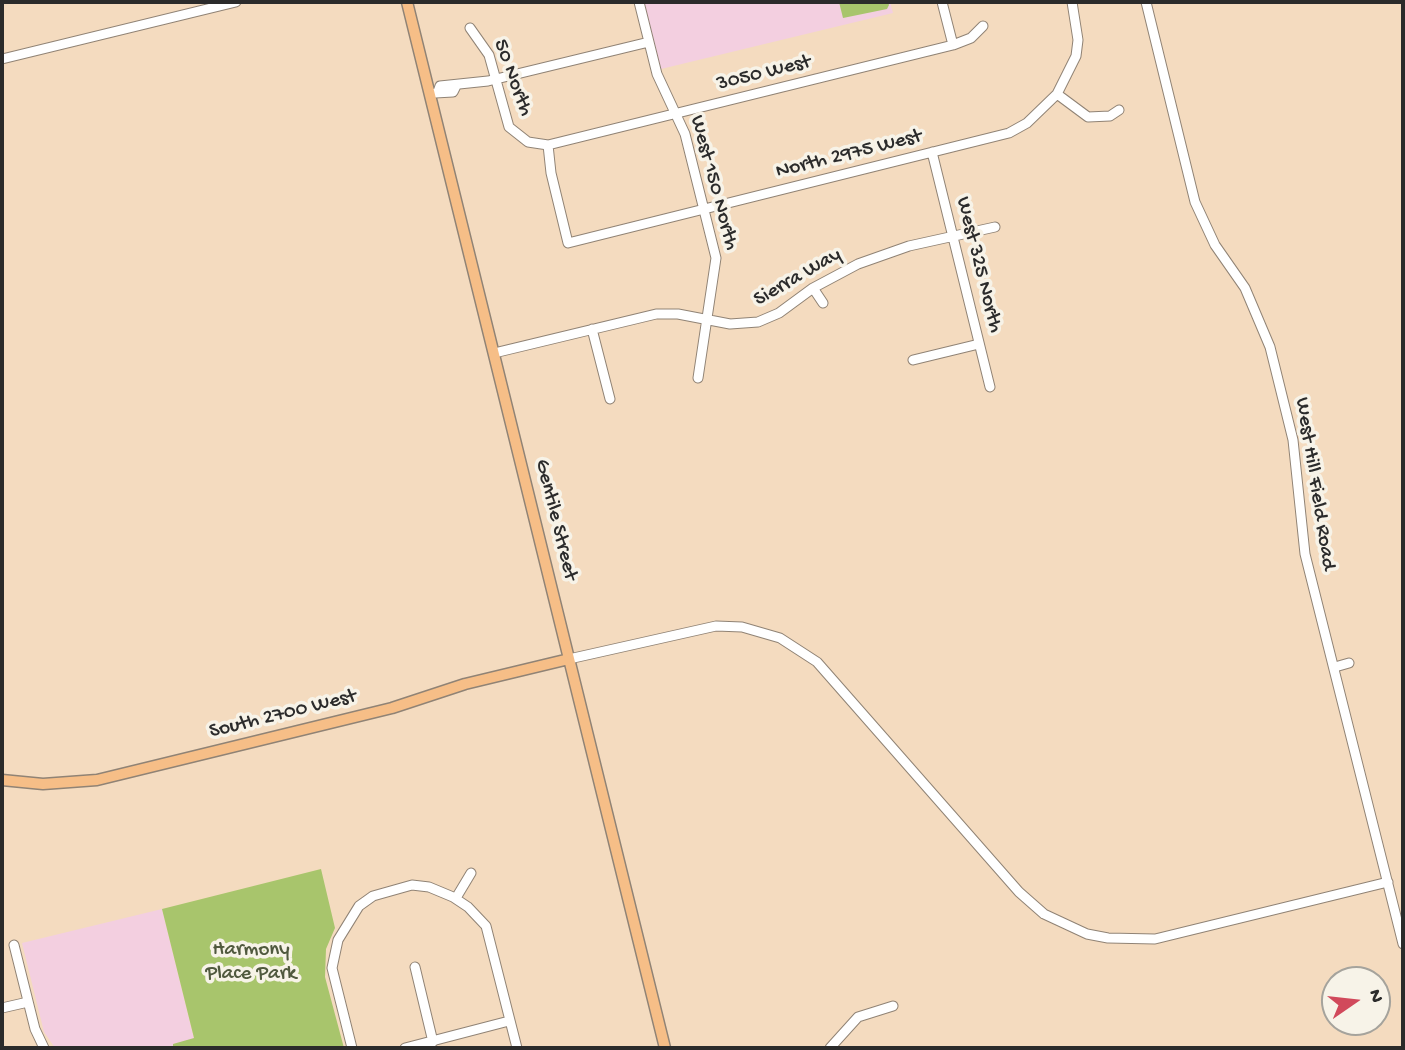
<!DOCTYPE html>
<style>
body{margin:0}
#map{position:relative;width:1405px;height:1050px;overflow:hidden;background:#f4dbbf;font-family:"Gochi Hand",sans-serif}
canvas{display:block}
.frame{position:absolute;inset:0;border:4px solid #2b2b2b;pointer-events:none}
.north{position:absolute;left:1321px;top:966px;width:70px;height:70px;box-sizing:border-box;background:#f7f3e8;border:2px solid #a5a39c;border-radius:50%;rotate:76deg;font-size:19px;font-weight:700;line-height:28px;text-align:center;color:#2b2b2b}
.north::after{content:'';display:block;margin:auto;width:24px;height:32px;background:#d1495b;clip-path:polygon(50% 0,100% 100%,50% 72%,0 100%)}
</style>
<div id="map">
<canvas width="1405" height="1050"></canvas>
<div class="frame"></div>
<div class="north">N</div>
</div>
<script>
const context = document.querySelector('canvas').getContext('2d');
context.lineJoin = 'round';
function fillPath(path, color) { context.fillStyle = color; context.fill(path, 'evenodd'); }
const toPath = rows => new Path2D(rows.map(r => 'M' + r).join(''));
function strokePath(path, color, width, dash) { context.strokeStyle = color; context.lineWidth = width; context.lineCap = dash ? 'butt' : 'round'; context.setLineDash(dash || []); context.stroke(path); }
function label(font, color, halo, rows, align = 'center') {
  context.font = font + ' "Gochi Hand",sans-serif'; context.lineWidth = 7; context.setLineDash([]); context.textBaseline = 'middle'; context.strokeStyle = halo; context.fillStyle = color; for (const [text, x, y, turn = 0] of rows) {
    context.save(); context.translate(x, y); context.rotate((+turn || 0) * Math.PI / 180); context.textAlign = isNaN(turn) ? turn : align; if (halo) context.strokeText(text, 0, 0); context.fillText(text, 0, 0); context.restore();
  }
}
const built = toPath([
 [643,2,890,2,893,13,661,69],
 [162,909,194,1039,173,1044,173,1048,55,1048,44,1032,22,943]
]);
const green = toPath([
 [839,2,888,2,889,5,887,9,843,18],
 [321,869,335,928,326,949,325,977,344,1048,173,1048,173,1044,194,1038,162,909]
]);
const minor = toPath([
 [639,2,657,74,685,134,716,258,698,378],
 [942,2,953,45],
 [1146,2,1195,202,1215,245,1245,288,1270,347,1293,440,1305,554,1403,944],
 [470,28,489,55,509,127,528,142,548,145,551,173,568,243,1009,133,1027,123,1057,94,1088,117,1110,116,1119,110],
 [2,59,236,2],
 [438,92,440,86,488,81,649,42],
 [435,93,453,92,456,86],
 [1057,94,1076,56,1078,40,1072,2],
 [548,145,953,45,971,38,983,26],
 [932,152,990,387],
 [813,288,823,303],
 [592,329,610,399],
 [494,353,656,314,678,314,730,324,758,322,779,313,813,288,858,264,909,246,995,227],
 [913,360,979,344],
 [569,659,716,626,742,627,780,638,817,662,1019,892,1044,914,1087,934,1108,938,1155,939,1388,882],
 [1335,667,1349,663],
 [456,898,471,873],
 [14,945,35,1029,44,1048],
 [415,967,433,1042],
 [2,1008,28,1002],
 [352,1048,332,968,338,940,359,906,373,896,412,885,429,887,453,897,468,907,486,926,517,1048],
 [405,1048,509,1021],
 [830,1048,858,1017,893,1006]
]);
const major = toPath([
 [407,2,665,1048],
 [2,780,43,784,97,780,392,708,465,684,569,659]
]);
const streetNames = [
 ["3050 West",764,74,-14],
 ["50 North",512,78,70],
 ["North 2975 West",849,155,-14],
 ["West 150 North",713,183,75],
 ["West 325 North",978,265,76],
 ["Sierra Way",798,278,-30],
 ["West Hill Field Road",1314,484,81],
 ["Gentile Street",555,520,76],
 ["South 2700 West",283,715,-14]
];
const parkNames = [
 ["Harmony",251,951],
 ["Place Park",251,975]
];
fillPath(built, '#f3cfe0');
fillPath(green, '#a8c56c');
strokePath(minor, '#908375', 11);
strokePath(major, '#908375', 13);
strokePath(minor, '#fff', 9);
strokePath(major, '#f6be87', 10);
label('21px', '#2b2b2b', '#f7f3e8', streetNames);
label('21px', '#50593e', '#f7f3e8', parkNames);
</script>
